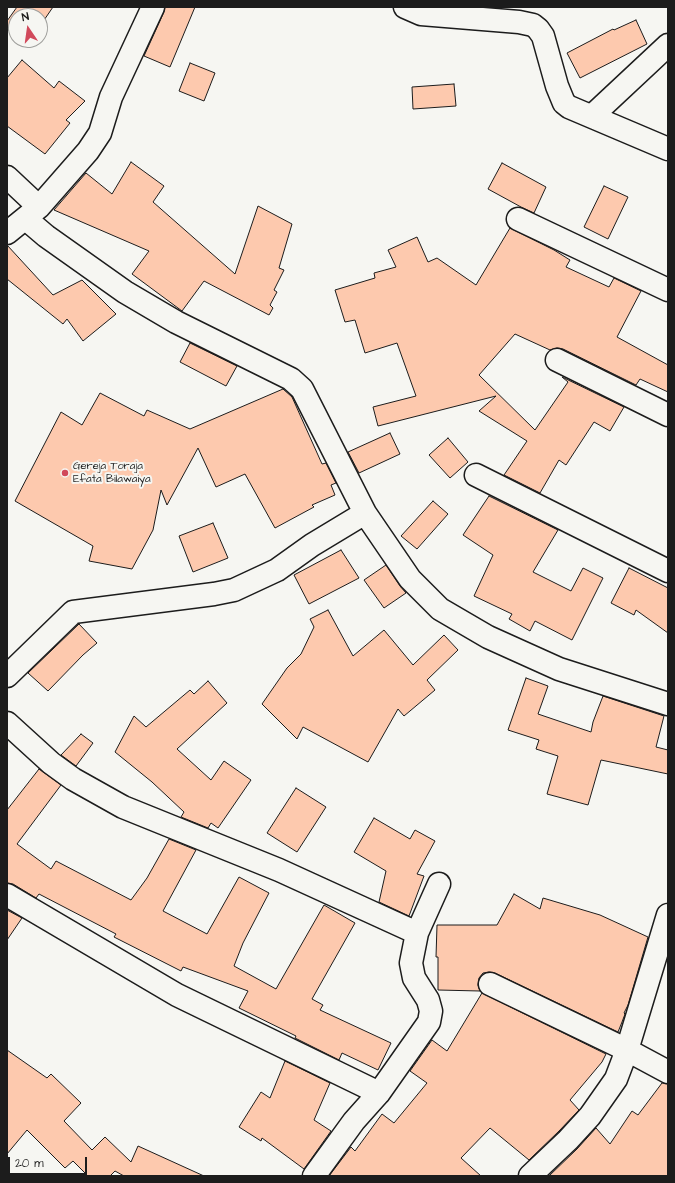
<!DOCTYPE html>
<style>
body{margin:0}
#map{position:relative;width:675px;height:1183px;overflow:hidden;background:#f6f6f2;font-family:"Architects Daughter",sans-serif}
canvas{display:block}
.frame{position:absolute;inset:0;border:8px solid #1c1c1c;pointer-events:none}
.north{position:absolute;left:8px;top:8px;width:40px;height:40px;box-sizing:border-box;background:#f6f6f2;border:1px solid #9f9f9c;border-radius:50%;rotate:347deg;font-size:11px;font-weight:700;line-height:16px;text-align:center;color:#1c1c1c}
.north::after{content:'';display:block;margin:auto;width:14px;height:18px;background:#d1495b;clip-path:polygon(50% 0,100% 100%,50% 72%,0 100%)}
.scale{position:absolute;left:8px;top:1157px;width:79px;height:18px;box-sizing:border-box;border:2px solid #1c1c1c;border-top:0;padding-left:5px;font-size:12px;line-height:14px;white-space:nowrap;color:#1c1c1c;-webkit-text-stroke:3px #f6f6f2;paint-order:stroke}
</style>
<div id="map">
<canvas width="675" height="1183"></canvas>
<div class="frame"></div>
<div class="north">N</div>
<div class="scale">20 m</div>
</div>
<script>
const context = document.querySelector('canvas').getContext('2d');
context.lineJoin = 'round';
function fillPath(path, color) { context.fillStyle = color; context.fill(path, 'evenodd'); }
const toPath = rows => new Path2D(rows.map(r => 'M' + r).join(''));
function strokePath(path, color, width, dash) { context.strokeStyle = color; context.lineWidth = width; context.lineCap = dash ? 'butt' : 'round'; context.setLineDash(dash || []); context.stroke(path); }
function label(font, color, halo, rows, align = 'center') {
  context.font = font + ' "Architects Daughter",sans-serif'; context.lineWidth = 4; context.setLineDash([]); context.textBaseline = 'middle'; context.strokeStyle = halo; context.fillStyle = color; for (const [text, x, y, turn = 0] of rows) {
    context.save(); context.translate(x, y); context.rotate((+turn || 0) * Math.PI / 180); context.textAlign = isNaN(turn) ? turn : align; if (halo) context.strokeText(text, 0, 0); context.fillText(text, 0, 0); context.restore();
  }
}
const building = toPath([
 [17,7,53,7,40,26,40,16,16,16,16,35,7,29,7,21,17,7],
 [165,7,195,7,170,67,144,56,164,12,165,7],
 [636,20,647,44,580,78,567,53,613,29,614,30,636,20],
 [22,60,54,88,59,81,85,101,66,120,70,123,45,154,7,126,7,78,22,60],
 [190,63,215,73,204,101,179,91,190,63],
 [454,84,456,106,413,109,412,87,454,84],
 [131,162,164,186,153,202,235,274,258,206,292,224,279,268,284,270,274,290,277,292,270,305,273,308,269,315,204,281,182,311,132,274,149,251,54,210,86,173,112,194,131,162],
 [502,163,546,187,534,213,521,207,488,189,502,163],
 [604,186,628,197,608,239,584,227,604,186],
 [510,228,554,250,570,260,566,267,609,287,614,278,641,291,617,337,668,365,668,392,640,379,636,385,563,349,557,348,550,350,515,334,479,375,535,430,568,382,562,377,624,407,610,431,594,422,566,465,559,460,540,493,504,475,527,441,479,411,496,396,378,426,373,407,416,396,397,343,365,353,355,320,345,322,335,290,375,278,374,273,396,267,388,250,417,237,428,262,437,258,476,285,510,228],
 [7,245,53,295,82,280,116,314,83,341,67,319,63,324,7,279,7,245],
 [190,343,237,366,226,386,180,362,190,343],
 [283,389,292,397,322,464,326,463,336,483,331,485,335,495,312,505,314,507,275,528,245,474,216,487,198,448,167,505,161,490,153,530,132,569,89,561,93,546,15,501,61,412,82,425,100,393,144,416,147,410,190,429,283,389],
 [390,433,400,454,359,473,348,452,390,433],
 [448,438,468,462,450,478,429,455,448,438],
 [489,496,558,530,533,572,571,591,583,568,603,578,572,640,535,621,530,631,509,619,512,614,474,596,493,555,463,535,489,496],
 [433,501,448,514,417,549,401,536,433,501],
 [213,523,228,558,193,572,179,536,213,523],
 [341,550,359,578,309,604,294,575,341,550],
 [386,565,400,586,406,593,384,608,364,580,386,565],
 [629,568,668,588,668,633,636,610,634,615,611,603,629,568],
 [328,610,353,656,384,630,413,665,444,635,458,650,427,680,435,690,404,716,398,709,368,762,303,727,297,739,262,704,287,668,301,654,314,627,310,619,328,610],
 [79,624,97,643,83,655,48,691,28,673,79,624],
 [526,678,548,686,538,714,591,732,593,722,603,696,664,716,656,747,668,750,668,774,601,760,588,805,547,794,558,756,536,749,539,740,508,730,526,678],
 [208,681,227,703,177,749,211,780,224,761,251,780,218,828,211,823,208,828,181,817,184,812,152,782,115,752,134,716,146,727,190,690,194,694,208,681],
 [81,734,93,743,76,766,61,755,81,734],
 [39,769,61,785,17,844,51,869,56,861,131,900,147,878,169,839,196,850,163,911,207,934,239,877,269,893,243,943,234,966,276,989,324,905,355,923,312,999,323,1005,320,1010,391,1043,378,1070,342,1053,339,1060,295,1038,296,1036,239,1008,248,991,183,967,181,971,114,937,116,934,39,894,36,898,13,884,7,883,7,810,39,769],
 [296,788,326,807,297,852,267,833,296,788],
 [374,818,410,839,415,830,435,841,417,874,424,876,409,916,379,902,386,871,354,852,374,818],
 [514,894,540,909,543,898,600,915,648,937,628,1005,624,1013,625,1014,622,1022,618,1032,495,973,489,972,483,973,479,978,478,985,480,991,438,990,438,957,436,957,437,925,497,925,514,894],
 [7,910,22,918,7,940,7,910],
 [482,993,606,1054,602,1062,570,1100,579,1110,559,1131,529,1160,490,1128,461,1158,481,1176,329,1176,351,1147,355,1151,382,1114,394,1123,427,1083,410,1071,432,1040,447,1051,482,993],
 [7,1050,47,1078,51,1074,81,1103,64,1121,92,1150,105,1137,131,1162,138,1146,204,1176,124,1176,115,1171,110,1176,88,1176,73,1161,65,1168,27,1130,7,1154,7,1050],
 [285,1061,330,1083,314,1120,331,1131,304,1169,262,1138,261,1141,239,1127,261,1092,270,1098,285,1061],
 [662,1083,668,1084,668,1176,549,1176,577,1149,596,1128,610,1144,632,1111,638,1115,662,1083]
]);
const minor = toPath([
 [405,7,421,14,519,22,533,25,538,29,543,36,557,86,564,103,569,107,668,149],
 [592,116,668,45],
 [7,177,39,207],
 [26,219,46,236,125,292,176,322,291,379,302,389,365,513,410,579,440,609,488,637,559,669,668,704],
 [518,219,668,290],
 [7,233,39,207,88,151,100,133,111,97,153,7],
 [557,360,668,415],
 [476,475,668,571],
 [7,676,73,612,214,594,234,590,277,570,312,545,365,513],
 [7,723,51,763,73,779,123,807,279,870,417,933],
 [7,895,177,995,379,1093],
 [490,984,627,1050,668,1072],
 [314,1176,354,1121,379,1093,429,1022,431,1011,428,1000,414,978,411,963,417,933,439,884],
 [530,1176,568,1140,590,1116,616,1079,627,1050,668,915]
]);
const markers = [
 [65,473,4,"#d1495b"]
];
const poiNames = [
 ["Gereja Toraja",73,467],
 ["Efata Bilawaiya",73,480]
];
fillPath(building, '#fdc9ae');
strokePath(building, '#1c1c1c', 1);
strokePath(minor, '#1c1c1c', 25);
strokePath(minor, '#f6f6f2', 22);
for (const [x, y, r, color] of markers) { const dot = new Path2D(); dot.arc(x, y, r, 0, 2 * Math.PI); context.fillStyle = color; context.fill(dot); strokePath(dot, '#f6f6f2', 1.5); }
label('11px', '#1c1c1c', '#f6f6f2', poiNames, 'left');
</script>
